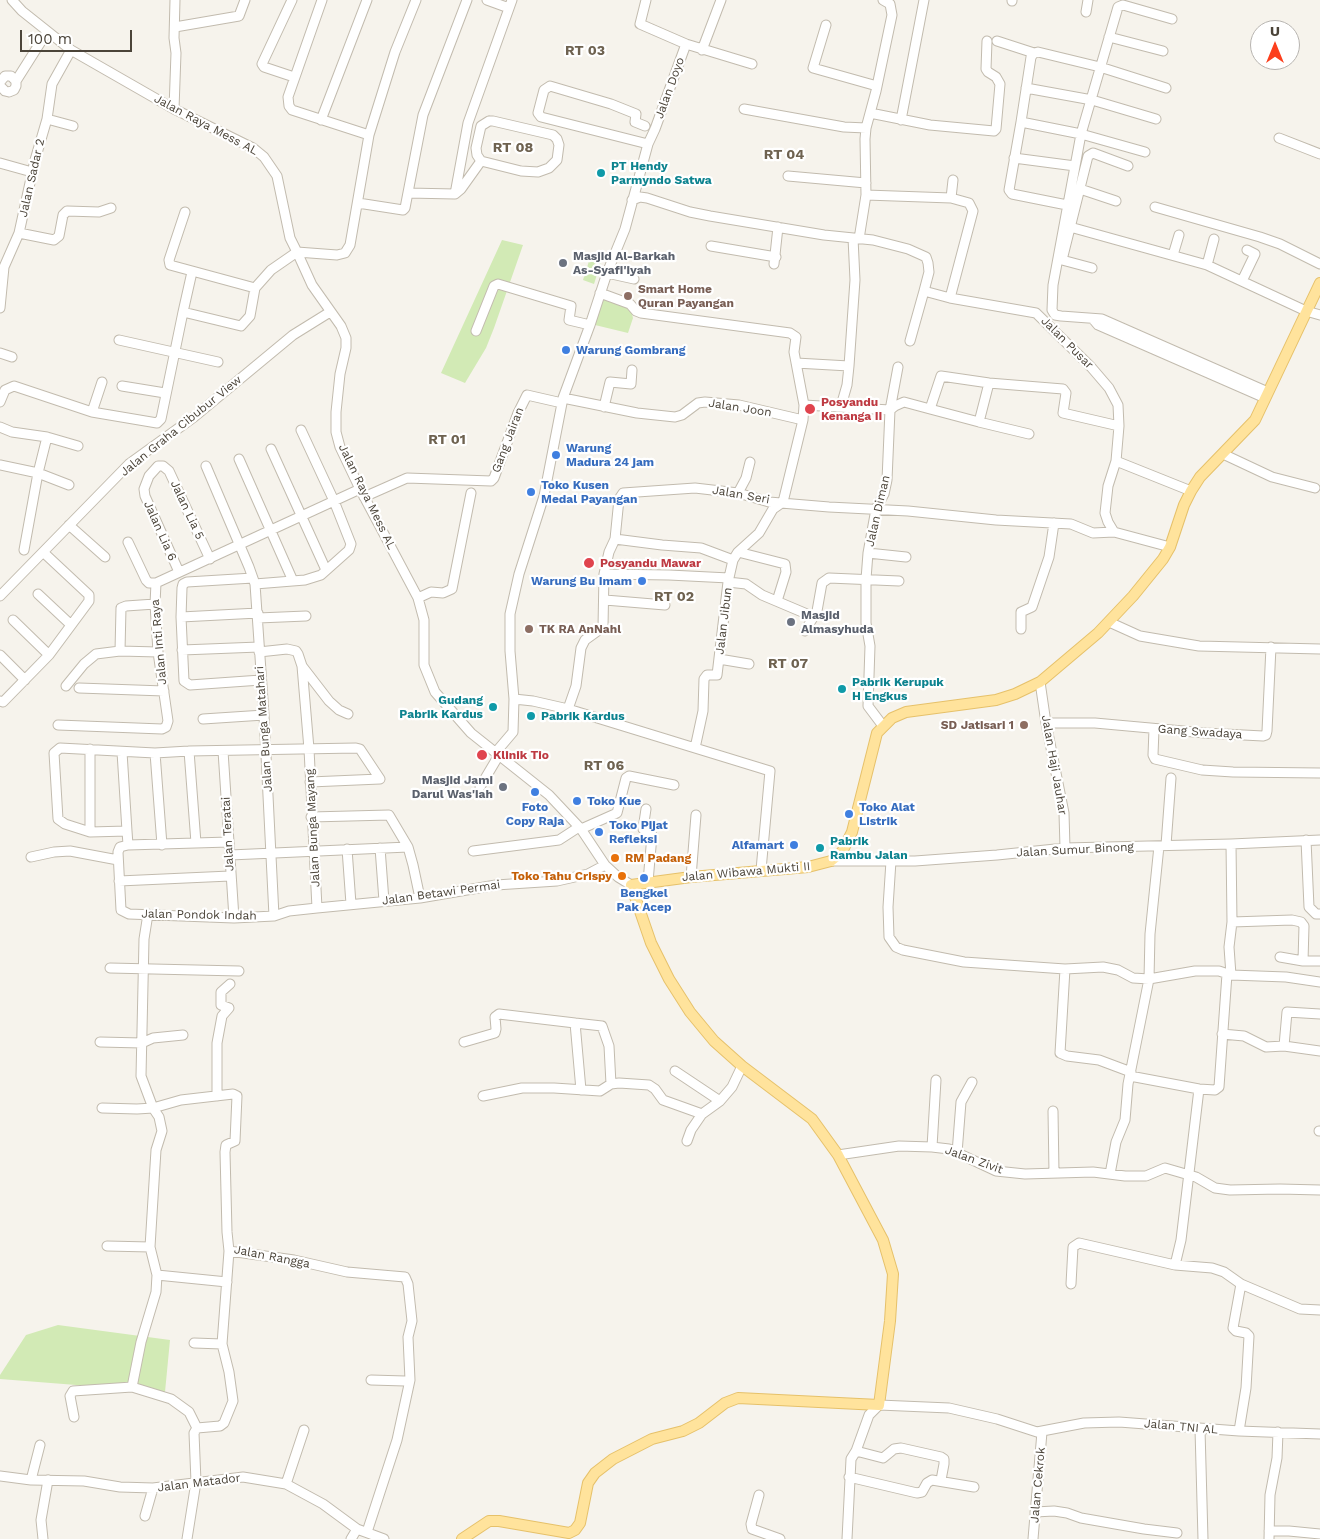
<!DOCTYPE html>
<style>
body{margin:0}
#map{position:relative;width:1320px;height:1539px;overflow:hidden;background:#f6f3ec;font-family:"Work Sans",sans-serif}
canvas{display:block}
.north{position:absolute;left:1250px;top:20px;width:50px;height:50px;box-sizing:border-box;background:#fff;border:1px solid #b7b4b0;border-radius:50%;rotate:0deg;font-size:14px;font-weight:700;line-height:20px;text-align:center;color:#4b4439}
.north::after{content:'';display:block;margin:auto;width:18px;height:22px;background:#fc3f1d;clip-path:polygon(50% 0,100% 100%,50% 72%,0 100%)}
.scale{position:absolute;left:20px;top:30px;width:112px;height:22px;box-sizing:border-box;border:2px solid #4b4439;border-top:0;padding-left:6px;font-size:15px;line-height:18px;white-space:nowrap;color:#4b4439;-webkit-text-stroke:4px #fff;paint-order:stroke}
</style>
<div id="map">
<canvas width="1320" height="1539"></canvas>
<div class="north">U</div>
<div class="scale">100 m</div>
</div>
<script>
const context = document.querySelector('canvas').getContext('2d');
context.lineJoin = 'round';
function fillPath(path, color) { context.fillStyle = color; context.fill(path, 'evenodd'); }
const toPath = rows => new Path2D(rows.map(r => 'M' + r).join(''));
function strokePath(path, color, width, dash) { context.strokeStyle = color; context.lineWidth = width; context.lineCap = dash ? 'butt' : 'round'; context.setLineDash(dash || []); context.stroke(path); }
function label(font, color, halo, rows, align = 'center') {
  context.font = font + ' "Work Sans",sans-serif'; context.lineWidth = 4.5; context.setLineDash([]); context.textBaseline = 'middle'; context.strokeStyle = halo; context.fillStyle = color; for (const [text, x, y, turn = 0] of rows) {
    context.save(); context.translate(x, y); context.rotate((+turn || 0) * Math.PI / 180); context.textAlign = isNaN(turn) ? turn : align; if (halo) context.strokeText(text, 0, 0); context.fillText(text, 0, 0); context.restore();
  }
}
const green = toPath([
 [502,240,523,245,494,328,486,348,465,383,441,373],
 [590,258,601,262,594,284,583,280],
 [603,299,630,307,633,318,628,333,595,325],
 [58,1325,170,1340,165,1392,0,1379,0,1375,26,1335]
]);
const minor = toPath([
 [12,0,22,11,71,50,174,109,253,148,264,157,277,176,290,238,297,252,312,285,341,326,346,338,346,348,340,374,336,412,336,432,340,447,360,489,418,598,424,620,424,665,435,692,471,733,549,795,581,829,605,865,618,877,631,885],
 [292,0,262,64,264,67,294,77],
 [322,0,288,97,289,106,292,110,369,135],
 [487,0,509,8],
 [646,0,640,24,686,44],
 [1012,1,1012,0],
 [1086,12,1088,0],
 [1172,19,1123,5,1118,7,1081,134,1053,285,1052,310,1055,315,1061,316,1102,319,1268,392],
 [826,25,813,68,877,86],
 [175,27,239,16,245,0],
 [1109,37,1163,51],
 [997,41,1034,53],
 [702,50,721,0],
 [16,81,47,32],
 [0,82,5,76,11,76,16,81,16,86,14,90,9,92,5,91,0,86],
 [1026,88,1092,100,1156,119],
 [174,109,176,53,174,38,175,0],
 [744,109,844,127,866,128],
 [870,113,930,125,994,131,996,129,1000,84,996,77,988,72,986,69,987,41],
 [47,119,73,126],
 [321,120,367,0],
 [901,120,924,0],
 [489,121,493,121,553,135,557,139,559,145,557,160,549,168,538,172,521,171,481,161,477,155,476,148,481,126,489,121],
 [1021,122,1031,57,1034,53,1038,52,1100,67,1166,88],
 [645,126,635,122,636,114,611,104,550,86,544,90,538,113,541,117,648,144],
 [1279,138,1320,154],
 [1014,158,1075,166],
 [0,163,32,172],
 [788,176,866,183],
 [1080,189,1116,201],
 [408,193,455,194,461,189,481,161],
 [455,194,468,123,512,0],
 [866,195,951,198],
 [632,200,640,197,647,198,690,212,710,216,824,235,873,240,908,249,926,257,928,263,929,272,924,291,950,298,1036,313,1091,367,1109,388,1118,405,1119,426,1116,461,1108,486,1105,513,1108,522,1114,532,1170,547],
 [358,203,403,210,405,208,423,115,467,0],
 [1067,205,1012,194,1009,190,1021,122,1081,134,1145,152],
 [1155,207,1260,237,1280,244,1320,264],
 [185,212,169,260,170,265,255,288],
 [1070,227,1207,265,1306,311,1320,315],
 [19,233,54,240,59,236,63,215,67,211,99,212,111,208],
 [859,239,866,195,865,139,866,128,876,91,892,15,890,4,883,0],
 [711,246,776,257],
 [1173,255,1179,235],
 [774,264,778,227],
 [1207,265,1214,239],
 [1092,268,1062,260,1088,156,1093,153,1128,166],
 [607,273,634,279],
 [1242,281,1255,254,1247,250],
 [600,293,630,304,636,311,641,313,790,333,796,337,794,352,804,405],
 [950,298,973,211,969,203,951,198,953,180],
 [0,308,4,267,19,233,35,160,47,119,52,84,71,50],
 [183,312,192,272],
 [1093,319,1098,325,1265,398],
 [476,331,494,286,498,284,571,306,569,320,590,325],
 [119,340,218,362],
 [910,341,924,291],
 [0,353,12,357],
 [796,363,849,366],
 [122,386,165,393],
 [563,398,637,413,675,417,682,415,698,403,705,402,739,405,803,420],
 [0,402,5,390,14,386,92,412,157,423,161,419,183,312,241,326,250,316,255,288,271,270,297,252,337,255,345,253,350,245,369,135,395,52,416,0],
 [841,406,847,385,849,366,855,280,853,238],
 [604,407,610,382,631,384,632,370],
 [930,409,979,422,1029,434],
 [92,412,102,382],
 [979,422,989,383],
 [0,427,12,432,47,437,38,473,0,465],
 [47,437,78,446],
 [271,449,326,570],
 [1223,454,1272,477,1315,488],
 [239,459,293,581],
 [1116,461,1191,491],
 [206,466,249,567,255,584,264,715,274,916],
 [738,493,746,478,750,462],
 [364,497,407,478,491,481,494,478,518,413,527,395,562,403],
 [69,525,105,557],
 [615,539,662,545,701,548,733,560],
 [128,542,146,580,149,583,156,583],
 [24,550,38,473,69,485],
 [738,552,785,564,786,572,777,601],
 [868,553,906,557],
 [179,572,145,496,144,489,149,476,158,466,163,466,169,471,210,559],
 [604,574,669,575,729,578],
 [253,578,187,582,183,584,182,588,181,617,184,681,190,685,261,680],
 [728,582,746,584,762,595,814,617],
 [255,584,305,580,321,575,349,550,351,544,334,501,301,430],
 [38,594,70,624],
 [0,596,129,464,194,417,293,335,330,312],
 [418,598,431,592,443,593,452,589,471,493],
 [605,600,665,605],
 [155,604,126,606,121,608,120,651,158,652],
 [181,617,258,613],
 [258,618,306,616],
 [13,620,49,655],
 [1109,622,1140,636,1199,646,1320,649],
 [1021,629,1021,612,1032,607,1049,557,1054,523],
 [805,631,817,611,822,583,829,578,899,581],
 [182,650,259,647],
 [259,652,287,649,296,651,298,654,302,666,329,701,339,710,348,714],
 [0,655,25,680],
 [719,659,749,664],
 [302,666,309,749,317,908],
 [1040,682,1046,723,1064,813,1065,848],
 [66,686,84,664,96,654,120,651],
 [79,688,164,691],
 [514,699,533,701,568,709,695,748],
 [0,701,3,702,49,655,89,601,89,595,43,552],
 [568,709,576,686,581,648,585,640,603,627,604,574,609,552,615,539,619,499,623,493,695,488,738,493,769,502,829,507,908,511,996,520,1071,524,1093,533,1114,532],
 [203,719,264,715],
 [1046,723,1095,723,1205,733,1263,736,1266,735,1267,731,1271,647],
 [58,725,162,729,166,727,168,721,158,652,155,604,156,583,360,489],
 [883,726,868,706,870,646,866,623,866,579,868,553,876,509,884,494,887,480,890,410,898,367],
 [1154,729,1153,755,1155,759,1202,770,1233,772,1320,773],
 [90,749,90,832],
 [189,751,196,843],
 [223,751,234,918],
 [122,752,127,831],
 [496,752,513,732,514,699,510,651,510,614,519,574,544,496,563,398,590,325,607,273,625,229,648,144,655,129,686,44,752,64],
 [480,787,499,755],
 [646,809,643,829,652,835,648,882],
 [581,829,617,813,626,778,629,776,674,785],
 [1306,840,1309,907,1316,914,1320,914],
 [229,842,128,845,120,847,118,852,121,910,129,914,234,918,274,916,289,911,317,908,420,898,496,885,557,881,588,874,605,865],
 [1231,844,1232,922,1229,947,1231,975],
 [128,845,127,831,90,832,65,824,58,819,54,753,60,748,155,753],
 [162,845,155,753,189,751,356,748,360,749,380,779,310,782],
 [1166,845,1171,778],
 [408,847,413,865,420,898],
 [380,848,384,901],
 [347,849,351,904],
 [473,851,559,840,579,827],
 [230,855,408,847,389,815,311,817],
 [31,857,54,852,70,851,118,860],
 [831,861,915,861,997,855,1065,848,1231,844,1320,840],
 [891,861,888,907,889,937,896,947,903,950,964,962,1065,969,1103,967,1118,970,1133,978,1149,979,1195,971,1219,971,1231,975,1286,977,1320,982],
 [761,870,770,771,695,748,703,711,704,679,707,675,717,675,728,582,733,560,738,552,759,533,773,509,783,502,803,420,804,405,890,410,895,406,904,402,930,409,941,376,989,383,1063,389,1066,393,1063,413,1119,426],
 [691,877,696,815],
 [119,881,230,876],
 [148,914,144,939,141,1076,153,1108,181,1100,233,1094,237,1096,235,1141,226,1145,225,1152,227,1232,229,1251,294,1260,347,1272,405,1277,408,1284,412,1321,408,1337,410,1380,397,1440,367,1532],
 [1232,922,1292,920,1301,922,1304,926,1303,961,1320,961],
 [1280,957,1303,961],
 [110,968,239,971],
 [1065,969,1060,1053,1067,1056,1099,1060,1131,1072],
 [1320,1014,1287,1012,1284,1046,1320,1051],
 [1222,1034,1244,1036,1266,1047,1284,1046],
 [100,1042,142,1043,153,1038,183,1035],
 [464,1042,495,1033,496,1029,495,1017,499,1014,575,1023],
 [675,1071,720,1101],
 [1130,1076,1199,1089,1215,1090,1219,1087,1227,974],
 [581,1090,575,1023,602,1026,609,1046,611,1084],
 [217,1096,217,1043,222,1016,229,1008,221,1005,221,992,230,984],
 [483,1096,522,1088,554,1088,600,1091,611,1084,619,1083,649,1085,655,1089,663,1100,702,1114,720,1101,732,1087,742,1066],
 [102,1108,137,1109,153,1108,159,1117,162,1131,156,1150,150,1247,157,1275,156,1292,141,1342,132,1387,171,1399,189,1412,197,1428],
 [1053,1111,1054,1173],
 [1319,1131,1320,1131],
 [687,1141,691,1130,702,1114],
 [932,1147,936,1080],
 [957,1153,961,1102,972,1082],
 [838,1155,899,1146,932,1147,949,1149,996,1171,1025,1174,1093,1172,1125,1176,1146,1176,1165,1168,1196,1177,1215,1188,1230,1190,1280,1189,1320,1190],
 [1110,1174,1116,1142,1125,1120,1128,1084,1149,979,1150,934,1159,846],
 [107,1246,150,1247],
 [1175,1265,1181,1240,1199,1089],
 [157,1275,227,1282],
 [1071,1284,1073,1247,1079,1243,1175,1265,1212,1268,1224,1272,1241,1284,1300,1309,1320,1310],
 [194,1343,222,1344],
 [371,1380,405,1381,410,1380],
 [74,1417,70,1396,73,1391,132,1387],
 [1200,1429,1203,1539],
 [1239,1431,1246,1388,1249,1336,1246,1333,1236,1331,1233,1328,1241,1284],
 [856,1451,883,1458,894,1449,901,1448,941,1457,944,1459,944,1464,941,1480],
 [0,1476,31,1480,84,1481,120,1487,153,1488,243,1477,286,1484,323,1504,357,1529,384,1539],
 [849,1477,917,1493,922,1492,927,1483,932,1480,974,1487],
 [31,1480,40,1445],
 [286,1484,304,1430],
 [759,1495,751,1524,752,1529,780,1539],
 [1035,1512,1054,1511,1067,1513,1081,1518,1144,1529,1177,1533],
 [145,1516,153,1488],
 [1269,1531,1289,1531,1320,1534],
 [43,1539,41,1520,48,1480],
 [187,1539,196,1482,194,1433,197,1428,220,1426,224,1423,233,1401,229,1372,222,1344,229,1251],
 [351,1539,357,1529],
 [847,1539,851,1459,856,1451,869,1415,879,1405,949,1408,997,1419,1037,1432,1084,1423,1119,1422,1239,1431,1320,1434],
 [1033,1539,1042,1432],
 [1269,1539,1270,1495,1277,1458,1278,1432]
]);
const major = toPath([
 [462,1539,489,1521,499,1521,569,1533,575,1530,580,1523,588,1483,595,1473,613,1459,652,1439,683,1431,699,1423,725,1403,738,1398,879,1405,890,1321,893,1274,883,1240,838,1155,812,1119,742,1066,714,1041,690,1012,669,979,651,943,631,885,691,877,808,867,831,861,842,852,852,832,877,733,892,718,906,712,996,700,1015,694,1040,682,1098,633,1133,596,1163,559,1170,547,1184,505,1191,491,1200,477,1255,420,1320,283]
]);
const markers = [
 [601,173,5,"#0f9aa8"],
 [563,263,5,"#6b7280"],
 [628,296,5,"#8d6e63"],
 [566,350,5,"#3f7fe0"],
 [810,409,6,"#e0444e"],
 [556,455,5,"#3f7fe0"],
 [531,492,5,"#3f7fe0"],
 [589,563,6,"#e0444e"],
 [642,581,5,"#3f7fe0"],
 [791,622,5,"#6b7280"],
 [529,629,5,"#8d6e63"],
 [842,689,5,"#0f9aa8"],
 [493,707,5,"#0f9aa8"],
 [531,716,5,"#0f9aa8"],
 [1024,725,5,"#8d6e63"],
 [482,755,6,"#e0444e"],
 [503,787,5,"#6b7280"],
 [535,792,5,"#3f7fe0"],
 [577,801,5,"#3f7fe0"],
 [849,814,5,"#3f7fe0"],
 [599,832,5,"#3f7fe0"],
 [794,845,5,"#3f7fe0"],
 [820,848,5,"#0f9aa8"],
 [615,858,5,"#e8710a"],
 [622,876,5,"#e8710a"],
 [644,878,5,"#3f7fe0"]
];
const streetNames = [
 ["Jalan Doyo",670,88,-70],
 ["Jalan Raya Mess AL",206,125,28],
 ["Jalan Sadar 2",32,178,-77],
 ["Jalan Pusar",1067,343,45],
 ["Jalan Joon",740,408,9],
 ["Jalan Graha Cibubur View",181,426,-39],
 ["Gang Jairan",508,440,-69],
 ["Jalan Seri",741,495,10],
 ["Jalan Raya Mess AL",367,497,64],
 ["Jalan Lia 5",187,510,65],
 ["Jalan Diman",878,511,-77],
 ["Jalan Lia 6",160,531,66],
 ["Jalan Jibun",724,621,-83],
 ["Jalan Inti Raya",159,642,-95],
 ["Jalan Bunga Matahari",264,729,-94],
 ["Gang Swadaya",1200,732,4],
 ["Jalan Haji Jauhar",1054,765,80],
 ["Jalan Bunga Mayang",313,828,-93],
 ["Jalan Teratai",228,834,-93],
 ["Jalan Sumur Binong",1075,850,-3],
 ["Jalan Wibawa Mukti II",746,872,-5],
 ["Jalan Betawi Permai",441,893,-8],
 ["Jalan Pondok Indah",199,915,1],
 ["Jalan Zivit",974,1160,20],
 ["Jalan Rangga",272,1257,11],
 ["Jalan TNI AL",1181,1427,5],
 ["Jalan Matador",199,1483,-7],
 ["Jalan Cekrok",1038,1485,-85]
];
const cultureNames = [
 ["PT Hendy",611,166],
 ["Parmyndo Satwa",611,180],
 ["Pabrik Kerupuk",852,682],
 ["H Engkus",852,696],
 ["Gudang",483,700,"right"],
 ["Pabrik Kardus",483,714,"right"],
 ["Pabrik Kardus",541,716],
 ["Pabrik",830,841],
 ["Rambu Jalan",830,855]
];
const worshipNames = [
 ["Masjid Al-Barkah",573,256],
 ["As-Syafi'iyah",573,270],
 ["Masjid",801,615],
 ["Almasyhuda",801,629],
 ["Masjid Jami",493,780,"right"],
 ["Darul Was'iah",493,794,"right"]
];
const educationNames = [
 ["Smart Home",638,289],
 ["Quran Payangan",638,303],
 ["TK RA AnNahl",539,629],
 ["SD Jatisari 1",1014,725,"right"]
];
const shopNames = [
 ["Warung Gombrang",576,350],
 ["Warung",566,448],
 ["Madura 24 jam",566,462],
 ["Toko Kusen",541,485],
 ["Medal Payangan",541,499],
 ["Warung Bu Imam",632,581,"right"],
 ["Toko Kue",587,801],
 ["Foto",535,807,"center"],
 ["Copy Raja",535,821,"center"],
 ["Toko Alat",859,807],
 ["Listrik",859,821],
 ["Toko Pijat",609,825],
 ["Refleksi",609,839],
 ["Alfamart",784,845,"right"],
 ["Bengkel",644,893,"center"],
 ["Pak Acep",644,907,"center"]
];
const healthNames = [
 ["Posyandu",821,402],
 ["Kenanga II",821,416],
 ["Posyandu Mawar",600,563],
 ["Klinik Tio",493,755]
];
const foodNames = [
 ["RM Padang",625,858],
 ["Toko Tahu Crispy",612,876,"right"]
];
const neighbourhoodNames = [
 ["RT 03",585,51],
 ["RT 08",513,148],
 ["RT 04",784,155],
 ["RT 01",447,440],
 ["RT 02",674,597],
 ["RT 07",788,664],
 ["RT 06",604,766]
];
fillPath(green, '#d2eab5');
strokePath(minor, '#c2bbae', 11);
strokePath(major, '#e6c16a', 12);
strokePath(minor, '#fff', 9);
strokePath(major, '#ffe39c', 10);
for (const [x, y, r, color] of markers) { const dot = new Path2D(); dot.arc(x, y, r, 0, 2 * Math.PI); context.fillStyle = color; context.fill(dot); strokePath(dot, '#fff', 2); }
label('12px', '#4b4439', '#fff', streetNames);
label('bold 12px', '#0d838f', '#fff', cultureNames, 'left');
label('bold 12px', '#5b616d', '#fff', worshipNames, 'left');
label('bold 12px', '#785e54', '#fff', educationNames, 'left');
label('bold 12px', '#366cbe', '#fff', shopNames, 'left');
label('bold 12px', '#be3a42', '#fff', healthNames, 'left');
label('bold 12px', '#c56008', '#fff', foodNames, 'left');
label('bold 14px', '#6e6250', '#fff', neighbourhoodNames);
</script>
